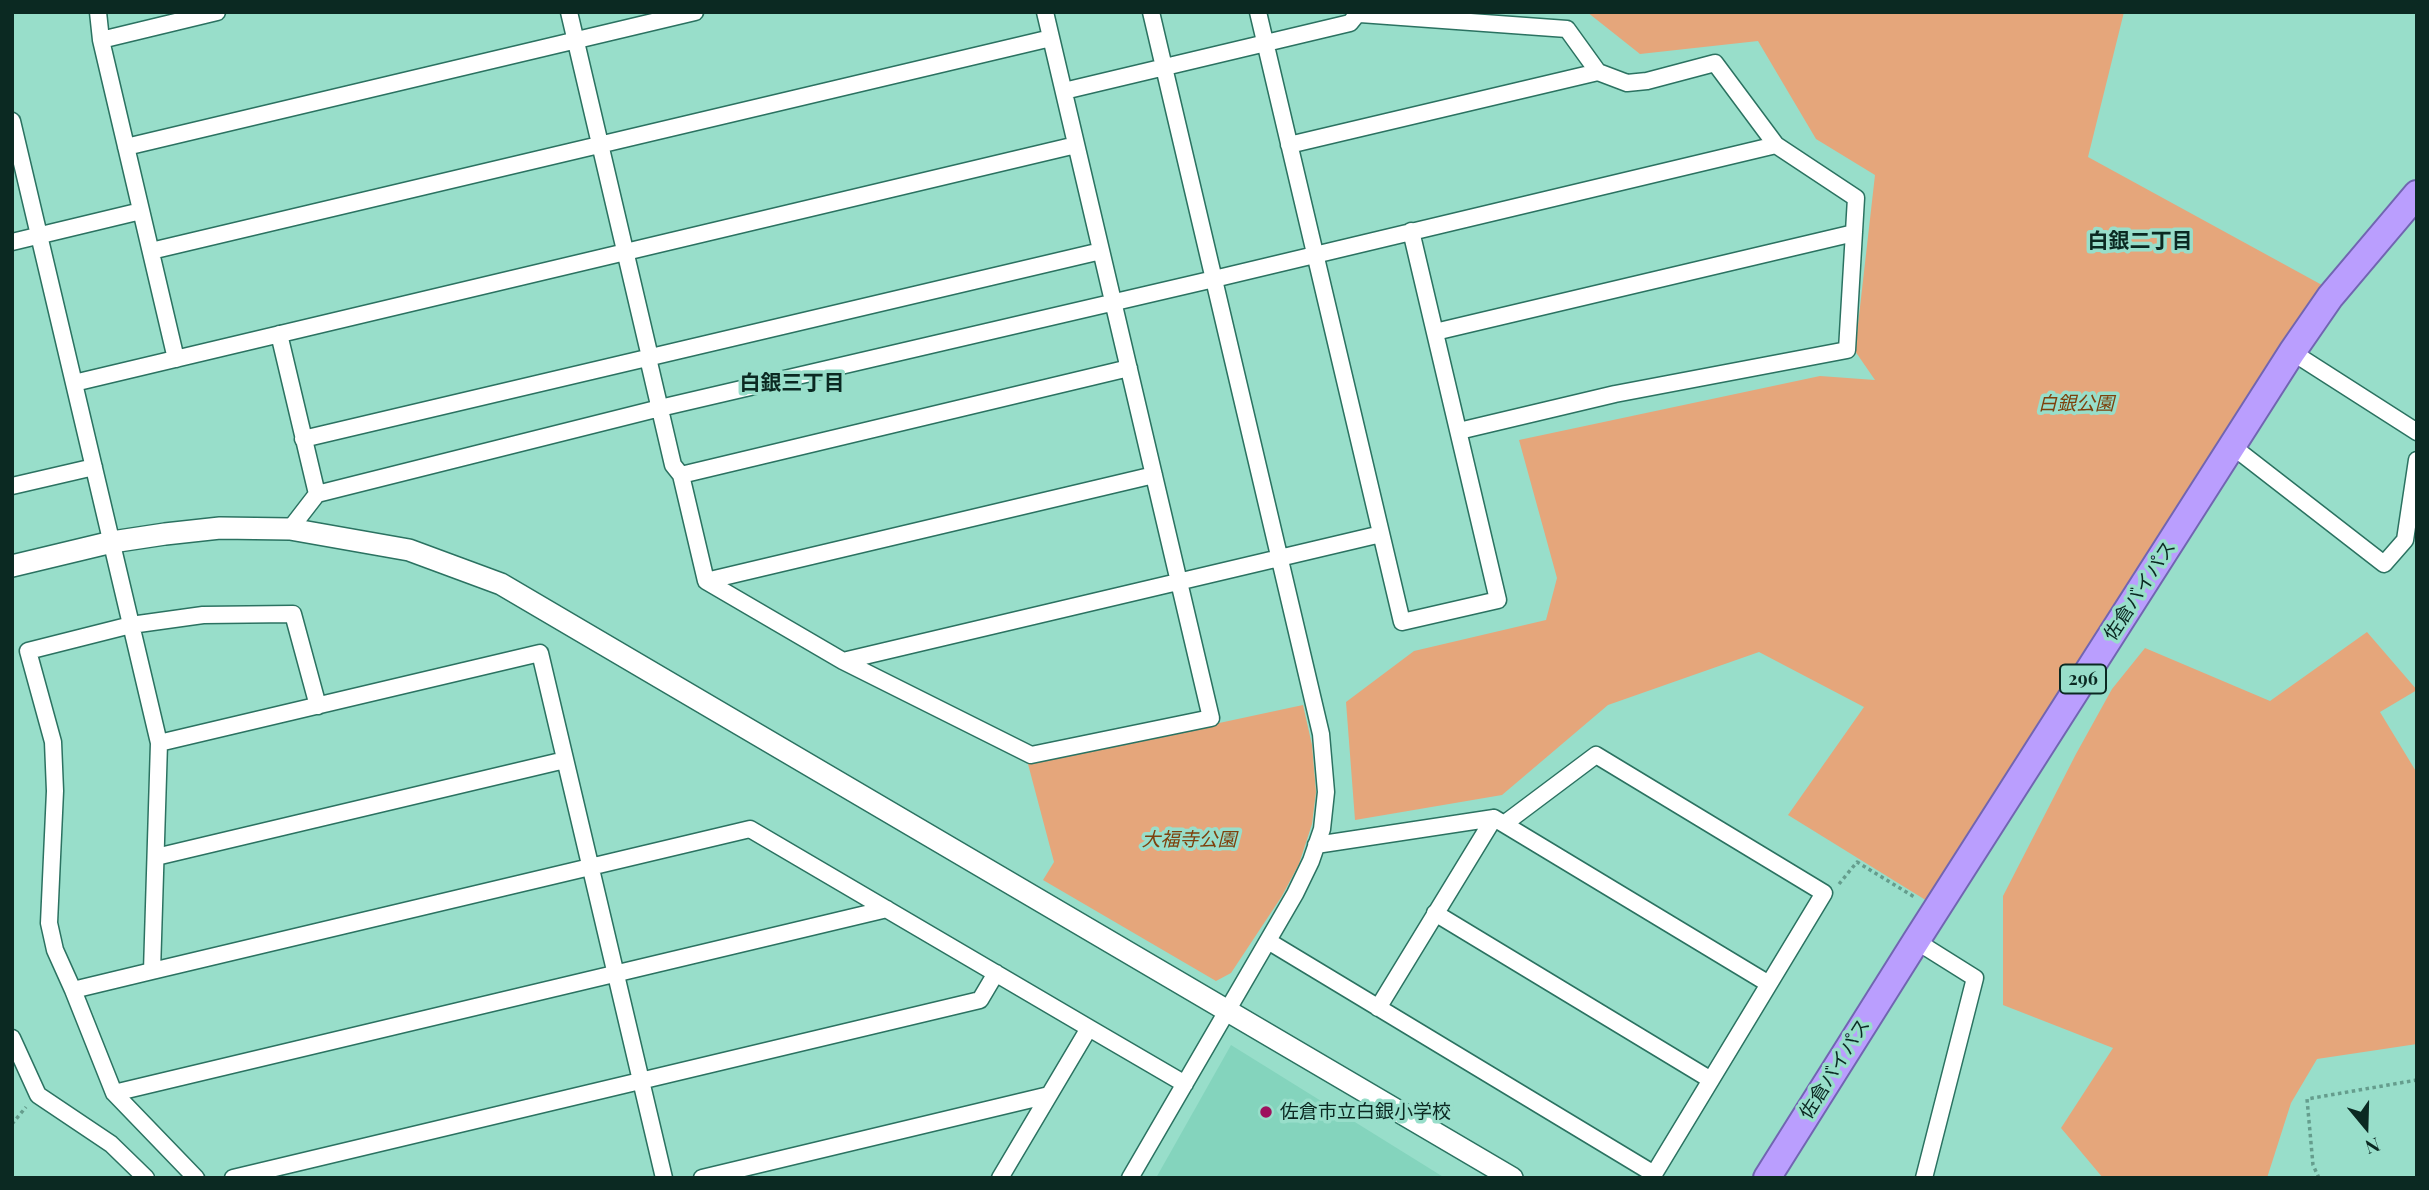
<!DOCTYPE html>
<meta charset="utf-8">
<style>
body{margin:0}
#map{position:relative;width:2429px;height:1190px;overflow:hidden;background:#98deca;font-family:"Playfair Display",serif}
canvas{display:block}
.frame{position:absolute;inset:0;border:14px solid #0b2922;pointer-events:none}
.north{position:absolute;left:2331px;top:1092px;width:70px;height:70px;-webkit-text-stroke:5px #98deca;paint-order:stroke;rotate:161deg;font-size:19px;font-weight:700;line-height:28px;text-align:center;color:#0b2922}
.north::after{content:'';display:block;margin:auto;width:24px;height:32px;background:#0b2922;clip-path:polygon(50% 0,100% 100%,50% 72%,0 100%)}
</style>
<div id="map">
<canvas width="2429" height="1190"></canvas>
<div class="frame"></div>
<div class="north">N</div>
</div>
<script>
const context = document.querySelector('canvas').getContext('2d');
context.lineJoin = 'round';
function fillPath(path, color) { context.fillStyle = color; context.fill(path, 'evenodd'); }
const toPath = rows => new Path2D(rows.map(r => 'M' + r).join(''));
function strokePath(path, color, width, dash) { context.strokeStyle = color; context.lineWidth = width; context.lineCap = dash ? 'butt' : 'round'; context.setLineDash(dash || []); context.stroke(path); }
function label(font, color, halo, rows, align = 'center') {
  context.font = font + ' "Playfair Display","Noto Sans JP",serif'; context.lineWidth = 7; context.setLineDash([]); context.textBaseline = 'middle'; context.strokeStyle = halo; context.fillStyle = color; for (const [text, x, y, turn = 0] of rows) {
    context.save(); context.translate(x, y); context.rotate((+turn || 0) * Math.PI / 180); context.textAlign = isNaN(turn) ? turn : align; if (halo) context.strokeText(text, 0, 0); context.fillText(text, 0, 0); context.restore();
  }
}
const built = toPath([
 [1231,1045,1445,1178,1156,1178]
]);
const green = toPath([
 [1587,12,2124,12,2088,157,2322,285,1932,904,1788,815,1864,707,1759,652,1608,705,1502,795,1355,820,1346,702,1414,651,1546,620,1557,578,1519,440,1820,376,1875,380,1855,351,1875,175,1816,139,1758,41,1640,54],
 [2367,632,2417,690,2380,712,2417,773,2417,1044,2317,1059,2291,1103,2267,1178,2103,1178,2061,1128,2113,1048,2003,1005,2003,896,2076,754,2112,689,2145,648,2270,701],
 [1303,705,1312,745,1316,792,1312,824,1299,864,1282,896,1231,973,1216,981,1043,880,1054,862,1028,764]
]);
const path = toPath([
 [1839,884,1857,862,1916,898],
 [12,1124,26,1107],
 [2319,1178,2313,1165,2307,1099,2417,1080]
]);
const minor = toPath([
 [98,12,101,40,176,359],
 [569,12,650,357],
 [1258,12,1402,622,1498,600,1411,231],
 [1360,14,1567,29,1598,72,1627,83,1647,81,1715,63,1776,145,1856,198,1847,350,1615,394,1459,431],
 [101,40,217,12],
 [1064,91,1350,23,1359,12],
 [12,121,159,743,152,971,73,990,114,1093,196,1178],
 [1289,145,1598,72],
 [126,147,695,12],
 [12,242,141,211],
 [151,251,1051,38],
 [1435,332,1854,233],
 [279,334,317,494],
 [2292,352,2417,432],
 [648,358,673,465,681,475,706,581,843,661,1031,755,1211,718,1045,12],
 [74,383,1076,145],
 [303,439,1101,251],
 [2232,446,2384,564,2405,540,2417,460],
 [681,475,1129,368],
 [12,486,94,467],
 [290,529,317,494,660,408,1214,279,1776,145],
 [706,581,1154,475],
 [843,661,1381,534],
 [159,743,540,653,664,1178],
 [1504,824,1596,755,1824,893,1769,984],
 [156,857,565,760],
 [1435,913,1711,1080],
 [1268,941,1654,1174,1769,984,1494,818,1316,845],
 [1916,941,1975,978,1924,1178],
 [152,971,750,829,1089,1028,1000,1178],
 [73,990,55,950,49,923,55,791,53,742,28,651,131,625,203,615,293,614,318,706],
 [1378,1008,1494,818],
 [1089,1028,1185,1084],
 [12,1038,38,1095,111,1144,146,1178],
 [114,1093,887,909],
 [233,1178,980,1000,996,973],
 [702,1178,1049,1095],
 [1130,1178,1295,894,1311,861,1322,829,1326,792,1321,734,1151,12]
]);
const tertiary = toPath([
 [12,566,112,542,165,534,220,528,290,529,409,550,501,584,1512,1178]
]);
const trunk = toPath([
 [1767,1178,1916,941,2292,352,2330,297,2417,194]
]);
const markers = [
 [1266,1112,7,"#9e115e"]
];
const shields = [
 [2083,679,46]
];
const shieldNames = [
 ["296",2083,679]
];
const parkNames = [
 ["白銀公園",2076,404],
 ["大福寺公園",1189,840]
];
const streetNames = [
 ["佐倉バイパス",2140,591,-57],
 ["佐倉バイパス",1835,1069,-58]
];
const poiNames = [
 ["佐倉市立白銀小学校",1280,1112]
];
const neighbourhoodNames = [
 ["白銀二丁目",2140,241],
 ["白銀三丁目",792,383]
];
fillPath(built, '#84d4bd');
fillPath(green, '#e5a67b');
strokePath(minor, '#2b7261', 19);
strokePath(tertiary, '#2b7261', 24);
strokePath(trunk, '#7165b1', 30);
strokePath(path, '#659d8d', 3.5, [3.5, 3.5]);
strokePath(minor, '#fff', 16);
strokePath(tertiary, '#fff', 21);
strokePath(trunk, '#ba9efe', 26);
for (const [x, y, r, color] of markers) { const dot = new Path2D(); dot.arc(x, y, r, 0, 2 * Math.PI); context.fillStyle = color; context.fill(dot); strokePath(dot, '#98deca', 2.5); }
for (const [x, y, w] of shields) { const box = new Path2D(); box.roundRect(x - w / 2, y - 14.5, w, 29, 5); context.fillStyle = '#98deca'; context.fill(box); strokePath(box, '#0b2922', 2); }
label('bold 18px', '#0b2922', null, shieldNames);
label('italic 19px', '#7e410d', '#98deca', parkNames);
label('19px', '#0b2922', '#98deca', streetNames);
label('19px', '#0b2922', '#98deca', poiNames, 'left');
label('bold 21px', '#0b2922', '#98deca', neighbourhoodNames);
</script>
